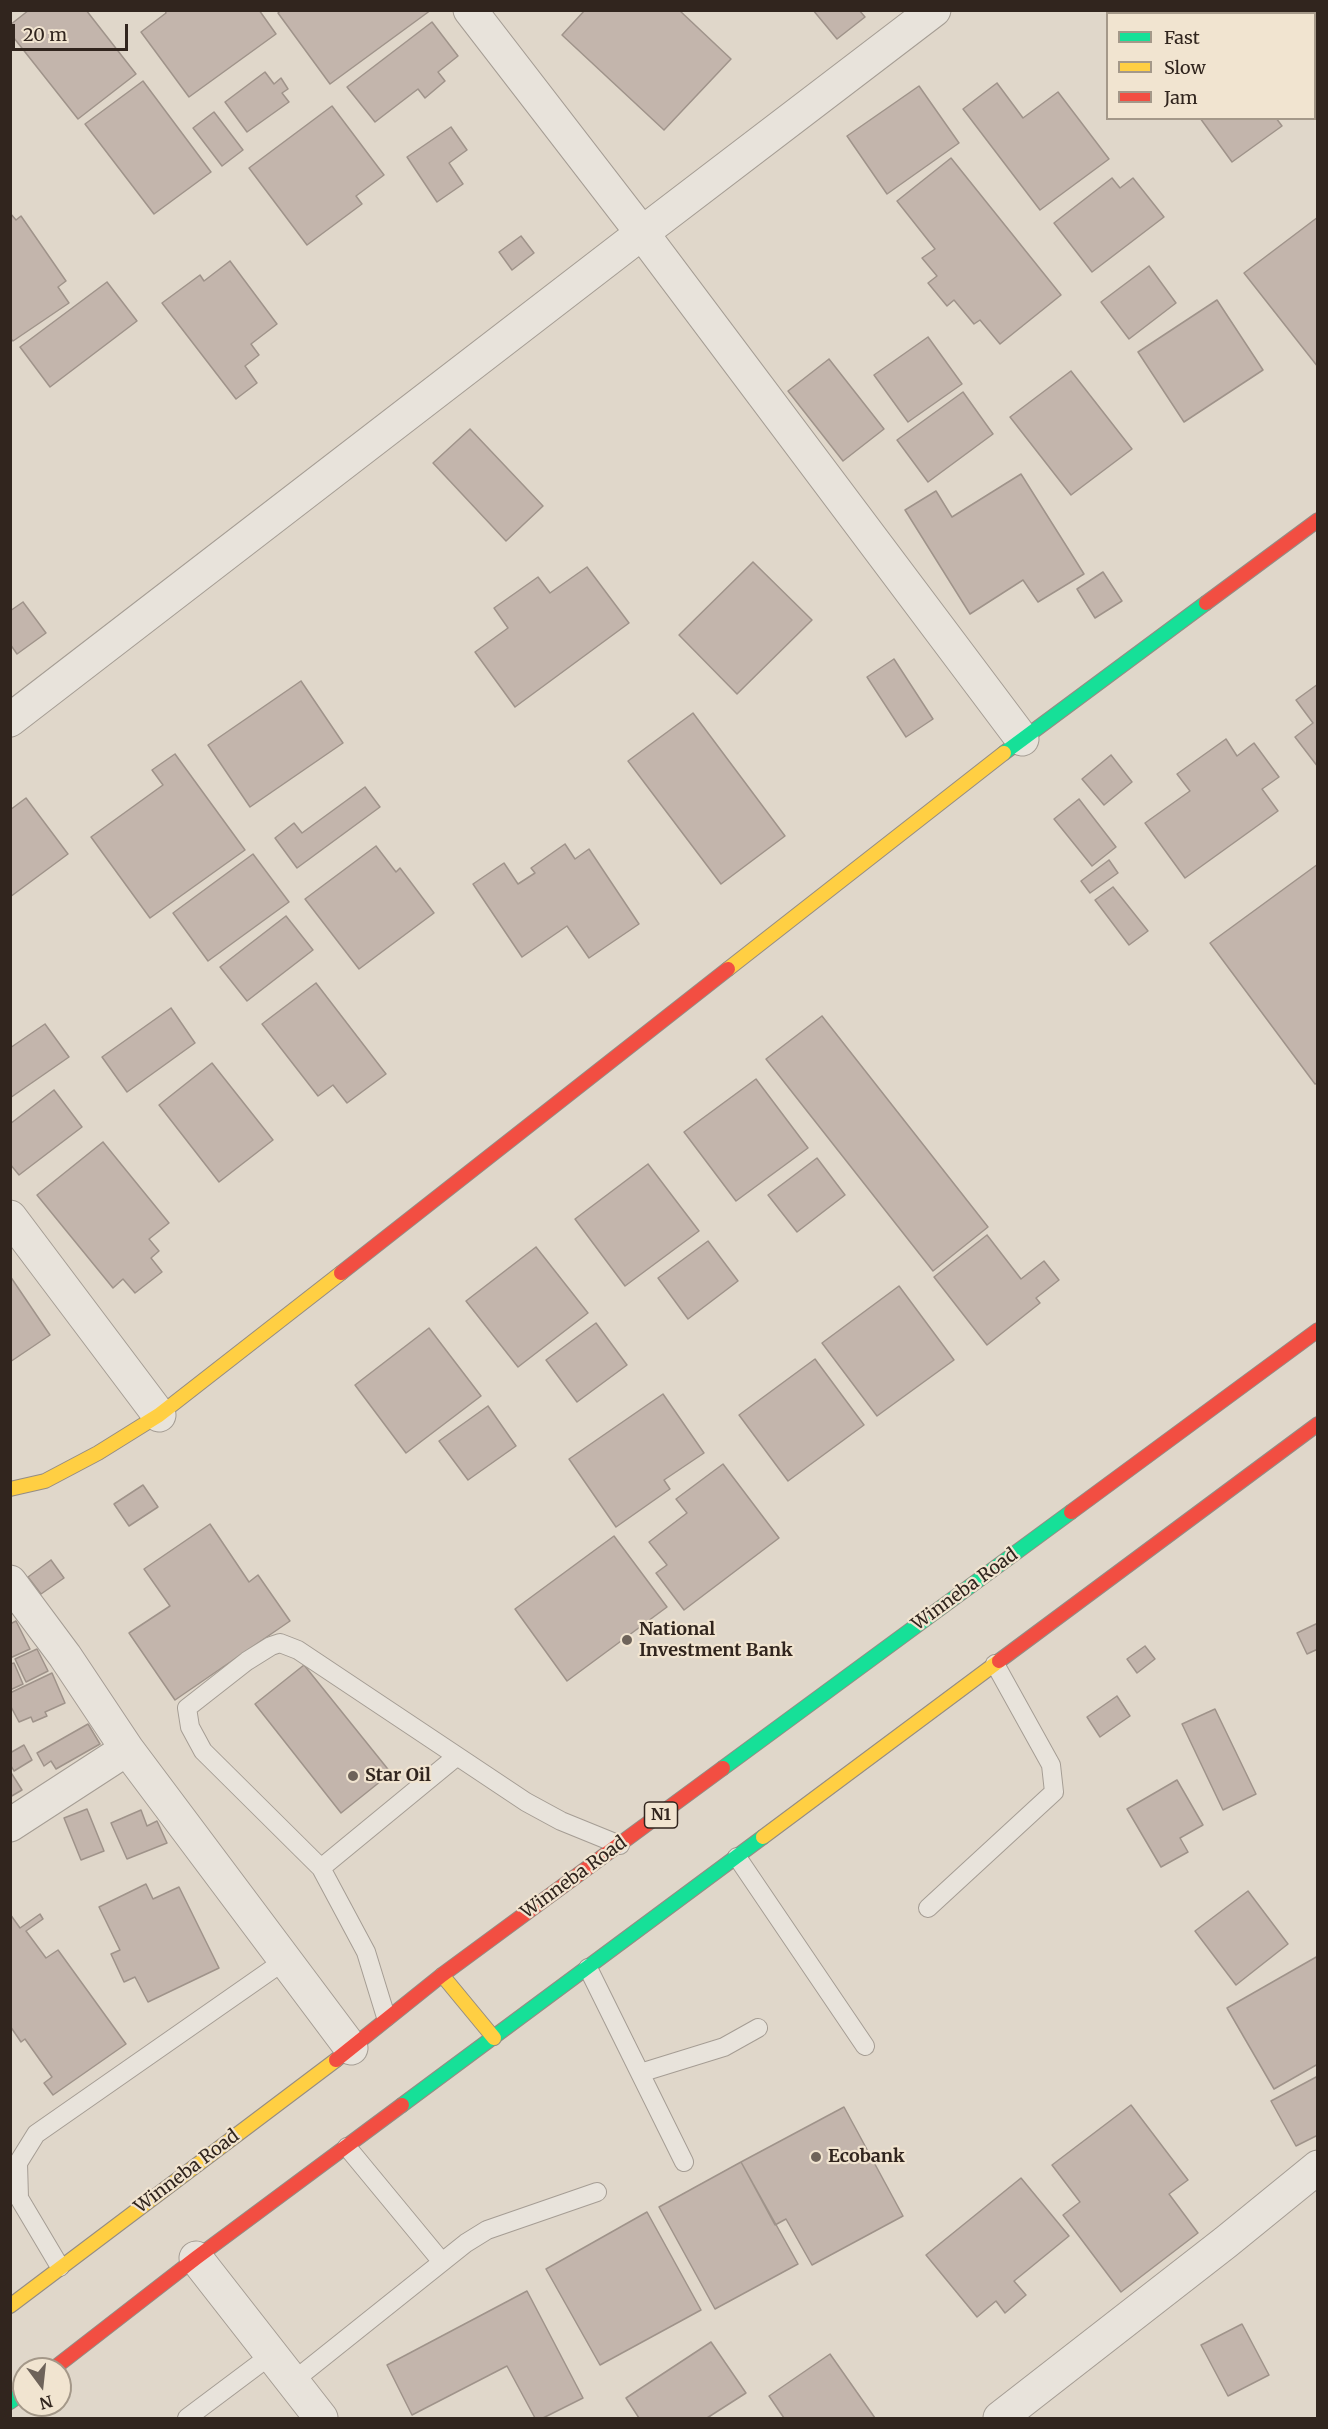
<!DOCTYPE html>
<style>
body{margin:0}
#map{position:relative;width:1328px;height:2429px;overflow:hidden;background:#e0d7ca;font-family:Merriweather,serif}
canvas{display:block}
.frame{position:absolute;inset:0;border:12px solid #31251e;pointer-events:none}
.legend{position:absolute;left:1106px;top:12px;width:210px;height:108px;box-sizing:border-box;background:#f1e4d0;border:2px solid #a49889;margin:0;padding:8px 10px;list-style:none;font-size:18px;color:#31251e}
.legend li{display:flex;align-items:center;gap:12px;height:30px}
.legend b{width:30px;border:2px solid #a49889}
.north{position:absolute;left:12px;top:2357px;width:60px;height:60px;box-sizing:border-box;background:#f1e4d0;border:2px solid #a49889;border-radius:50%;rotate:165deg;font-size:16px;font-weight:700;line-height:24px;text-align:center;color:#31251e}
.north::after{content:'';display:block;margin:auto;width:21px;height:27px;background:#6e635a;clip-path:polygon(50% 0,100% 100%,50% 72%,0 100%)}
.scale{position:absolute;left:12px;top:24px;width:116px;height:27px;box-sizing:border-box;border:3px solid #31251e;border-top:0;padding-left:8px;font-size:18px;line-height:21px;white-space:nowrap;color:#31251e;-webkit-text-stroke:4px #f1e4d0;paint-order:stroke}
</style>
<div id="map">
<canvas width="1328" height="2429"></canvas>
<div class="frame"></div>
<ul class="legend">
<li><b style="height:8px;background:#16e098"></b>Fast</li>
<li><b style="height:8px;background:#ffcf43"></b>Slow</li>
<li><b style="height:8px;background:#f24e42"></b>Jam</li>
</ul>
<div class="north">N</div>
<div class="scale">20 m</div>
</div>
<script>
const context = document.querySelector('canvas').getContext('2d');
context.lineJoin = 'round';
function fillPath(path, color) { context.fillStyle = color; context.fill(path, 'evenodd'); }
const toPath = rows => new Path2D(rows.map(r => 'M' + r).join(''));
function strokePath(path, color, width, dash) { context.strokeStyle = color; context.lineWidth = width; context.lineCap = dash ? 'butt' : 'round'; context.setLineDash(dash || []); context.stroke(path); }
function label(font, color, halo, rows, align = 'center') {
  context.font = font + ' Merriweather,serif'; context.lineWidth = 4.5; context.setLineDash([]); context.textBaseline = 'middle'; context.strokeStyle = halo; context.fillStyle = color; for (const [text, x, y, turn = 0] of rows) {
    context.save(); context.translate(x, y); context.rotate((+turn || 0) * Math.PI / 180); context.textAlign = isNaN(turn) ? turn : align; if (halo) context.strokeText(text, 0, 0); context.fillText(text, 0, 0); context.restore();
  }
}
const building = toPath([
 [29,10,86,10,136,74,78,119,10,33,10,25,29,10],
 [165,10,259,10,276,34,189,97,141,32,166,13,165,10],
 [281,10,431,10,330,84,278,13,281,10],
 [585,10,679,10,731,59,664,130,562,35,585,10],
 [813,10,859,10,865,17,837,39,813,10],
 [1117,10,1198,10,1200,14,1113,14,1117,10],
 [1236,10,1318,10,1318,13,1314,15,1238,14,1236,10],
 [432,22,458,56,438,72,445,81,425,98,418,89,375,122,347,87,432,22],
 [265,72,274,84,281,78,288,89,282,93,289,102,247,132,225,102,265,72],
 [143,81,211,172,154,214,85,124,143,81],
 [997,83,1023,118,1058,92,1109,159,1040,210,963,109,997,83],
 [919,86,959,143,887,194,847,136,919,86],
 [332,106,384,175,356,196,362,204,307,245,249,168,332,106],
 [214,112,243,150,222,166,193,128,214,112],
 [1200,118,1276,118,1282,126,1232,162,1200,118],
 [451,127,467,150,449,163,463,184,437,202,407,157,451,127],
 [951,158,1061,295,1000,344,980,320,974,324,954,300,947,306,928,283,937,276,922,258,935,249,897,201,951,158],
 [1112,178,1120,188,1133,178,1164,217,1092,272,1054,223,1112,178],
 [10,213,16,220,21,216,66,281,58,287,69,303,13,341,10,338,10,213],
 [1318,217,1318,367,1244,273,1318,217],
 [521,236,534,253,512,270,499,252,521,236],
 [230,261,277,324,251,344,259,355,245,366,257,383,236,399,162,303,200,275,204,281,230,261],
 [1149,266,1176,303,1129,339,1101,302,1149,266],
 [107,282,137,321,50,387,20,347,107,282],
 [1217,300,1263,370,1184,422,1138,352,1217,300],
 [928,337,962,384,908,422,874,375,928,337],
 [829,359,884,429,843,461,788,391,829,359],
 [1071,371,1132,449,1071,495,1010,417,1071,371],
 [963,392,993,434,928,482,897,440,963,392],
 [470,429,543,506,506,541,433,463,470,429],
 [1021,474,1084,574,1038,602,1023,580,970,614,905,510,936,491,952,517,1021,474],
 [753,562,812,620,737,694,679,635,753,562],
 [587,567,629,623,515,707,475,652,508,628,494,608,538,577,550,593,587,567],
 [1103,572,1122,601,1095,618,1077,589,1103,572],
 [23,602,46,633,17,654,10,644,10,611,23,602],
 [894,659,933,719,906,737,867,677,894,659],
 [301,681,343,743,250,807,208,745,301,681],
 [1318,684,1318,767,1295,737,1313,723,1296,700,1318,684],
 [693,713,785,836,721,884,628,761,693,713],
 [1226,739,1237,756,1254,743,1279,777,1262,789,1278,811,1185,878,1145,823,1190,791,1177,774,1226,739],
 [175,754,245,850,150,918,91,837,163,785,152,770,175,754],
 [1111,755,1132,782,1104,805,1082,779,1111,755],
 [365,787,380,807,297,868,275,838,294,823,302,833,365,787],
 [26,798,68,854,10,897,10,810,26,798],
 [1079,799,1116,847,1092,866,1054,819,1079,799],
 [565,844,575,859,589,849,639,924,589,958,567,926,522,957,473,884,504,863,518,884,535,873,531,868,565,844],
 [376,846,396,872,400,868,434,913,359,969,305,899,376,846],
 [253,854,289,902,208,961,173,913,253,854],
 [1109,860,1118,873,1090,893,1081,881,1109,860],
 [1318,864,1318,1083,1315,1084,1210,943,1318,864],
 [1113,887,1148,931,1129,945,1095,900,1113,887],
 [286,916,313,950,247,1001,220,967,286,916],
 [316,983,386,1074,347,1103,333,1085,318,1096,262,1024,316,983],
 [171,1008,195,1043,127,1092,102,1057,171,1008],
 [822,1016,988,1227,933,1271,766,1059,822,1016],
 [45,1024,69,1057,10,1098,10,1048,45,1024],
 [212,1063,273,1140,219,1182,159,1105,212,1063],
 [756,1079,808,1148,736,1201,684,1132,756,1079],
 [54,1090,82,1127,19,1175,10,1164,10,1124,54,1090],
 [103,1142,169,1223,149,1239,159,1251,151,1258,162,1272,135,1293,123,1279,113,1288,37,1195,103,1142],
 [817,1158,845,1195,797,1232,768,1195,817,1158],
 [648,1164,699,1231,625,1286,575,1219,648,1164],
 [987,1235,1021,1279,1044,1261,1059,1280,1036,1298,1040,1303,987,1345,934,1277,987,1235],
 [708,1241,738,1281,688,1319,658,1278,708,1241],
 [536,1247,588,1313,518,1367,466,1301,536,1247],
 [10,1276,50,1335,10,1362,10,1276],
 [899,1286,954,1360,877,1416,822,1343,899,1286],
 [596,1323,627,1365,577,1402,546,1360,596,1323],
 [429,1328,481,1396,406,1453,355,1385,429,1328],
 [815,1359,864,1425,788,1481,739,1415,815,1359],
 [663,1394,704,1453,664,1480,670,1489,616,1527,569,1459,663,1394],
 [488,1406,516,1446,468,1480,439,1441,488,1406],
 [723,1464,779,1538,684,1610,656,1573,667,1565,649,1542,687,1513,676,1499,723,1464],
 [143,1485,158,1507,129,1526,114,1504,143,1485],
 [210,1524,249,1582,258,1575,290,1621,175,1700,129,1633,170,1606,144,1569,210,1524],
 [614,1536,667,1607,567,1681,515,1609,614,1536],
 [51,1560,64,1578,41,1594,28,1577,51,1560],
 [16,1621,30,1649,10,1658,10,1624,16,1621],
 [1318,1623,1318,1649,1307,1654,1297,1633,1318,1623],
 [1145,1646,1155,1659,1137,1673,1127,1659,1145,1646],
 [37,1649,48,1671,26,1682,15,1659,37,1649],
 [14,1663,23,1684,10,1690,10,1664,14,1663],
 [304,1665,391,1773,341,1813,255,1704,304,1665],
 [52,1673,65,1703,45,1712,47,1716,33,1722,31,1717,19,1722,10,1705,10,1693,52,1673],
 [1117,1696,1130,1716,1100,1737,1087,1717,1117,1696],
 [1215,1709,1256,1794,1223,1810,1182,1724,1215,1709],
 [88,1724,100,1744,56,1769,51,1761,44,1766,37,1753,88,1724],
 [24,1745,32,1760,14,1771,10,1764,10,1753,24,1745],
 [10,1771,22,1790,10,1797,10,1771],
 [1177,1780,1203,1825,1180,1838,1188,1852,1161,1867,1127,1809,1177,1780],
 [87,1809,104,1851,81,1860,64,1818,87,1809],
 [141,1810,147,1826,157,1821,167,1843,127,1859,111,1823,141,1810],
 [146,1884,153,1899,179,1887,219,1968,148,2002,135,1977,124,1982,111,1954,120,1950,99,1907,146,1884],
 [1248,1891,1288,1944,1236,1985,1195,1931,1248,1891],
 [10,1914,20,1928,40,1914,43,1919,26,1931,46,1958,58,1950,126,2044,53,2095,44,2083,52,2077,25,2039,21,2042,10,2026,10,1914],
 [1318,1956,1318,2064,1274,2089,1227,2008,1318,1956],
 [1318,2076,1318,2135,1296,2146,1271,2101,1318,2076],
 [1131,2105,1188,2180,1169,2194,1198,2233,1121,2292,1063,2215,1080,2202,1052,2165,1131,2105],
 [844,2107,903,2216,812,2265,786,2219,775,2225,741,2162,844,2107],
 [741,2162,798,2264,715,2309,659,2207,741,2162],
 [1021,2178,1069,2236,1014,2281,1026,2295,1005,2313,996,2301,977,2317,926,2255,1021,2178],
 [647,2212,701,2310,600,2365,546,2269,647,2212],
 [527,2291,583,2398,543,2418,535,2418,507,2366,412,2415,387,2365,527,2291],
 [1242,2324,1269,2375,1228,2396,1201,2345,1242,2324],
 [711,2342,746,2393,707,2418,639,2418,626,2398,711,2342],
 [830,2354,875,2418,784,2418,769,2396,830,2354]
]);
const lane = toPath([
 [737,1857,865,2046],
 [321,1868,456,1757],
 [928,1908,1054,1792,1051,1765,995,1664],
 [588,1968,684,2162],
 [386,2017,366,1952,321,1868,203,1751,190,1727,187,1708,247,1661,271,1646,280,1643,298,1650,526,1802,561,1821,620,1845],
 [640,2073,724,2047,758,2028],
 [347,2147,442,2262],
 [60,2267,19,2198,18,2163,36,2134,284,1961],
 [292,2382,466,2243,487,2230,597,2192],
 [187,2418,271,2355]
]);
const street = toPath([
 [470,10,642,233,1022,739],
 [10,720,642,233,934,10],
 [10,1217,159,1415],
 [10,1582,65,1656,127,1749,351,2048],
 [10,1825,127,1749],
 [196,2258,321,2418],
 [1000,2418,1226,2242,1318,2167]
]);
const fast = toPath([
 [1004,753,1206,603],
 [723,1768,1071,1512],
 [402,2105,763,1837],
 [10,2402,24,2392]
]);
const slow = toPath([
 [728,969,1004,753],
 [10,1489,45,1481,98,1453,159,1415,341,1273],
 [763,1837,999,1661],
 [442,1975,494,2038],
 [10,2306,336,2060]
]);
const jam = toPath([
 [1206,603,1318,520],
 [341,1273,728,969],
 [1071,1512,1318,1330],
 [999,1661,1318,1424],
 [336,2060,442,1975,723,1768],
 [53,2369,196,2258,402,2105]
]);
const markers = [
 [627,1640,6,"#6e635a"],
 [353,1776,6,"#6e635a"],
 [816,2157,6,"#6e635a"]
];
const shields = [
 [661,1815,33]
];
const shieldNames = [
 ["N1",661,1815]
];
const streetNames = [
 ["Winneba Road",965,1590,-36],
 ["Winneba Road",574,1878,-36],
 ["Winneba Road",187,2172,-37]
];
const poiNames = [
 ["National",639,1630],
 ["Investment Bank",639,1651],
 ["Star Oil",365,1776],
 ["Ecobank",828,2157]
];
fillPath(building, '#c3b5ac');
strokePath(building, '#9f938a', 1.5);
strokePath(lane, '#a59d94', 20);
strokePath(street, '#a59d94', 35);
strokePath(fast, '#948c84', 16);
strokePath(slow, '#948c84', 16);
strokePath(jam, '#948c84', 16);
strokePath(lane, '#e8e3db', 18);
strokePath(street, '#e8e3db', 33);
strokePath(fast, '#16e098', 14);
strokePath(slow, '#ffcf43', 14);
strokePath(jam, '#f24e42', 14);
for (const [x, y, r, color] of markers) { const dot = new Path2D(); dot.arc(x, y, r, 0, 2 * Math.PI); context.fillStyle = color; context.fill(dot); strokePath(dot, '#f1e4d0', 2); }
for (const [x, y, w] of shields) { const box = new Path2D(); box.roundRect(x - w / 2, y - 13, w, 26, 4.5); context.fillStyle = '#f1e4d0'; context.fill(box); strokePath(box, '#31251e', 1.5); }
label('bold 16px', '#31251e', null, shieldNames);
label('18px', '#31251e', '#f1e4d0', streetNames);
label('bold 18px', '#31251e', '#f1e4d0', poiNames, 'left');
</script>
